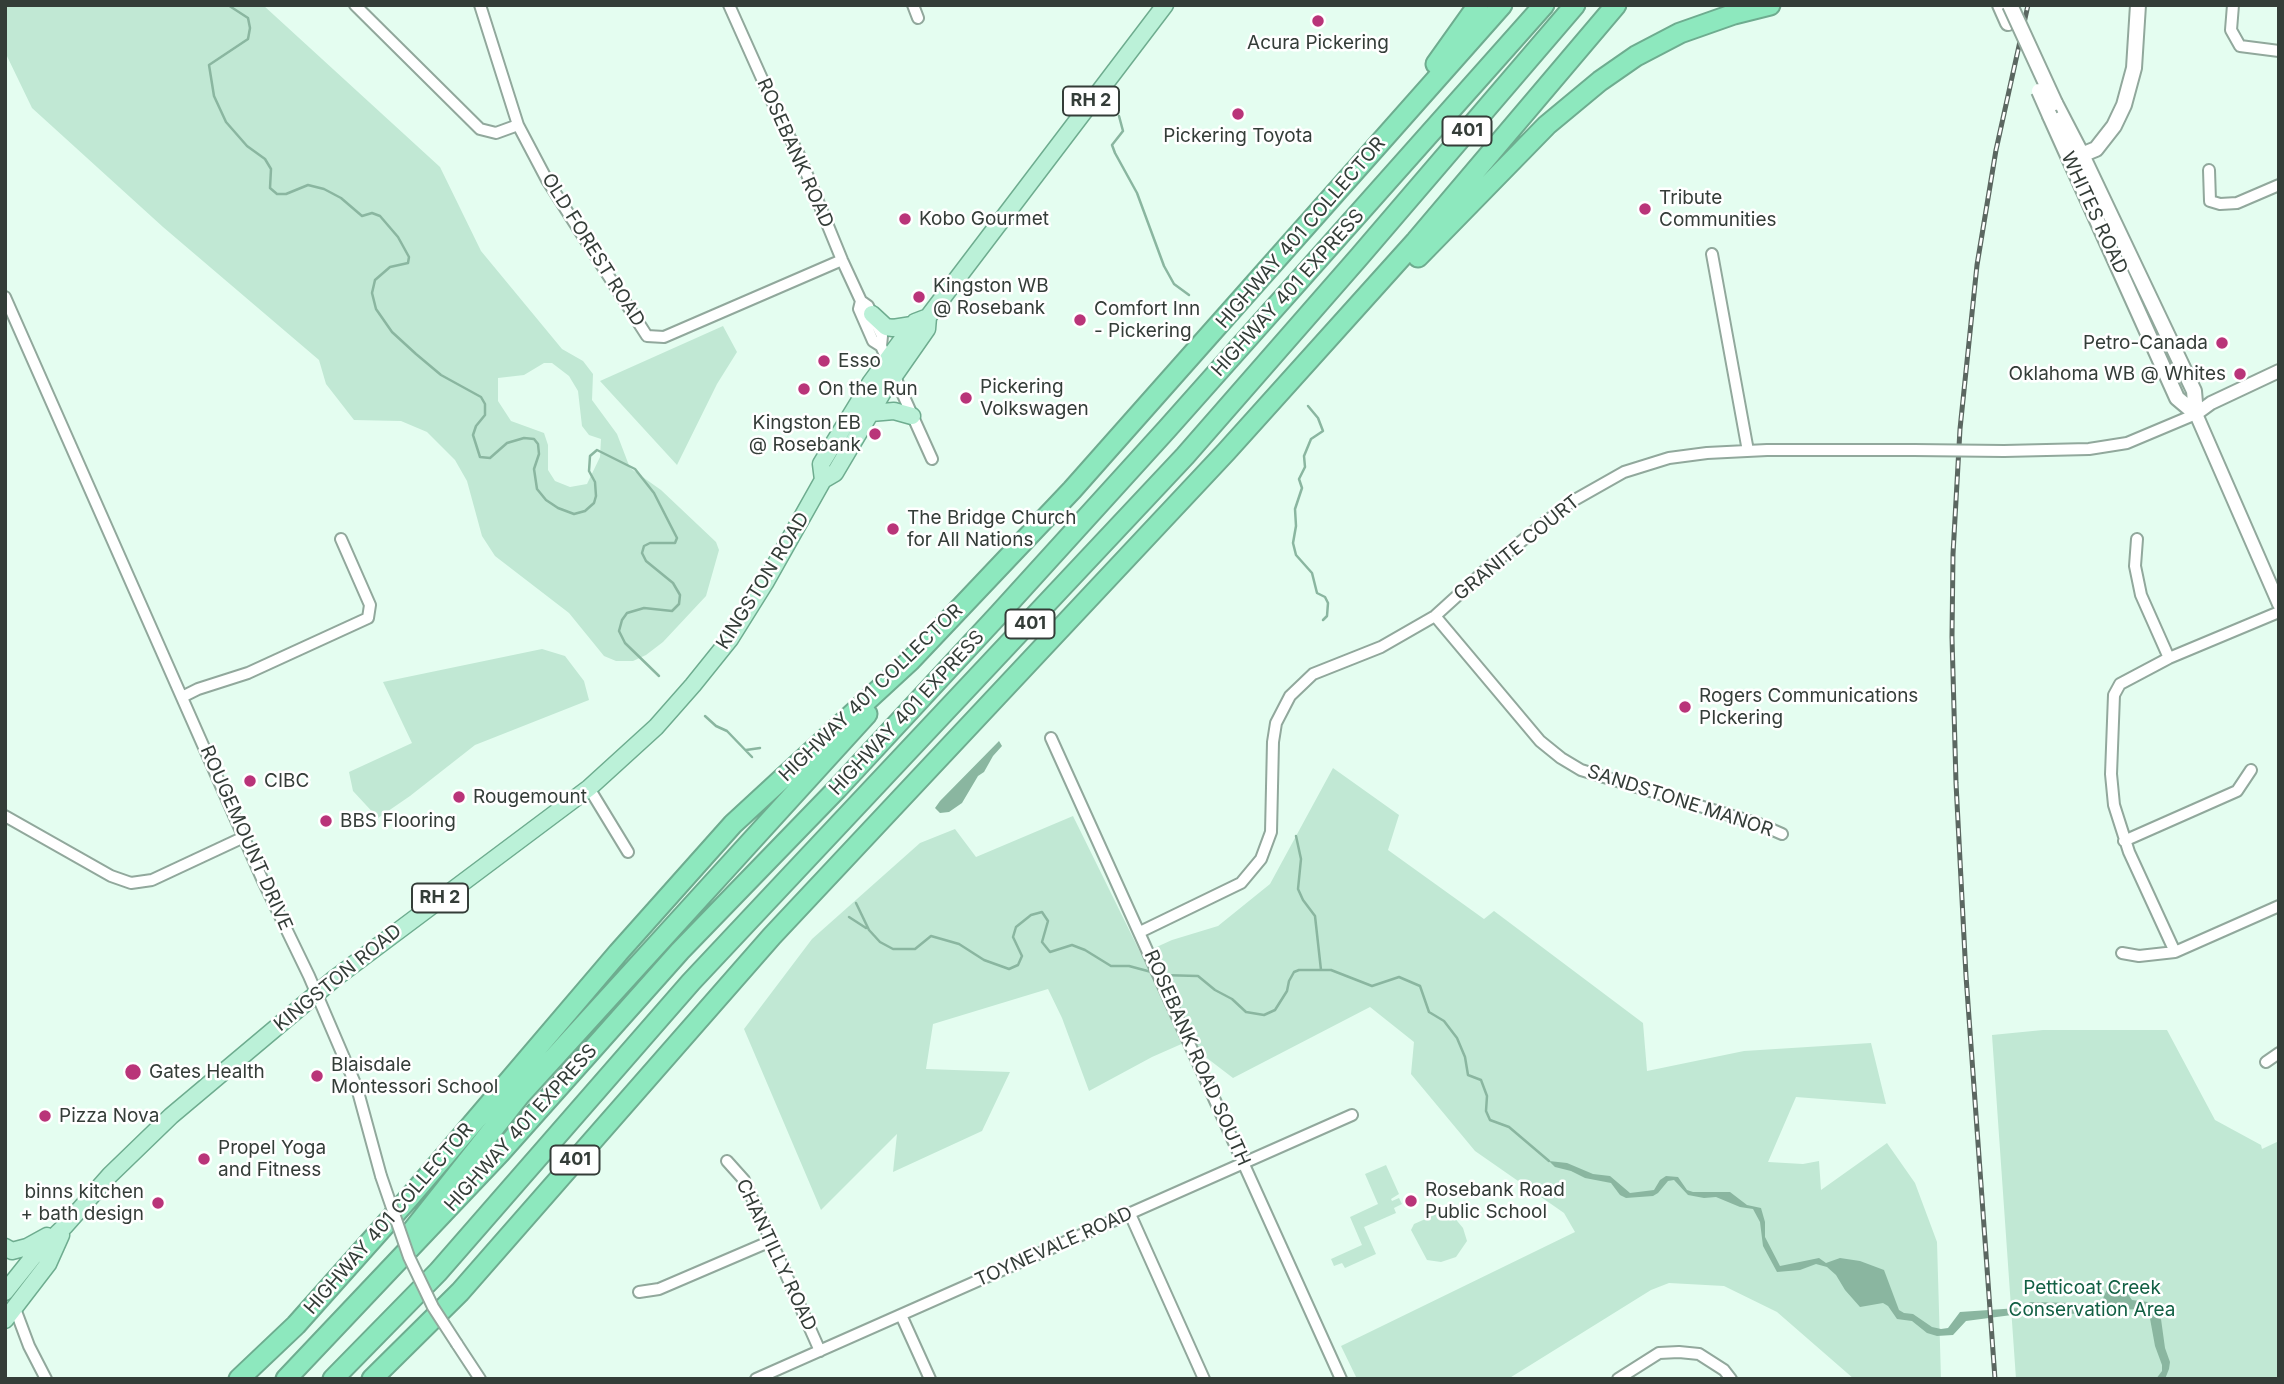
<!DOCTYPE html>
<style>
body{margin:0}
#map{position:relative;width:2284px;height:1384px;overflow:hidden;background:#e4fdf0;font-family:Inter,sans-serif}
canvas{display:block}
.frame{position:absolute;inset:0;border:7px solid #343d38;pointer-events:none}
</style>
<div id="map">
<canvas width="2284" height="1384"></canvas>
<div class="frame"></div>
</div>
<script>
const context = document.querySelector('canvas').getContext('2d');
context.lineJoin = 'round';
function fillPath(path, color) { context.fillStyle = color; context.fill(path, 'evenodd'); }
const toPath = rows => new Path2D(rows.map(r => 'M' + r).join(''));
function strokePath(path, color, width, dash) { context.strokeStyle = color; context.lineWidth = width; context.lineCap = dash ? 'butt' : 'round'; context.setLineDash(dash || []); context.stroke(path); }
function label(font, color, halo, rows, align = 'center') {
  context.font = font + ' Inter,sans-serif'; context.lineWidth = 5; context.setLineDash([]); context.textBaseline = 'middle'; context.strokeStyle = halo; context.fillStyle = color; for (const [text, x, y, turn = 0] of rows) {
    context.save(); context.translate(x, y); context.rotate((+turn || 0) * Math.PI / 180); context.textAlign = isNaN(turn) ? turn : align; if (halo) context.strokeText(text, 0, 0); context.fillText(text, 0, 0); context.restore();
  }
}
const green = toPath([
 [5,5,263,5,440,167,481,251,562,349,583,361,593,374,592,400,617,434,630,468,661,490,716,542,719,550,706,596,663,642,646,655,633,661,616,661,604,656,569,613,495,556,482,536,467,481,455,460,427,432,401,421,354,420,326,384,319,360,163,227,32,108,5,52],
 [544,363,552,363,569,376,578,391,582,426,589,435,601,439,600,457,587,484,570,487,555,481,548,470,548,445,544,433,511,421,498,401,498,378,524,375],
 [723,326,737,352,717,384,677,465,600,381],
 [542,649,565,656,584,681,589,700,475,745,410,796,378,818,353,791,349,772,412,743,383,682],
 [1333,768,1399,815,1388,850,1484,919,1494,911,1643,1023,1647,1071,1744,1051,1871,1043,1886,1104,1796,1097,1768,1162,1803,1164,1819,1161,1821,1190,1887,1143,1915,1183,1937,1242,1941,1379,1854,1379,1777,1312,1724,1286,1669,1283,1651,1290,1508,1379,1357,1379,1341,1346,1575,1232,1564,1213,1475,1151,1411,1074,1414,1042,1370,1007,1233,1078,1186,1042,1152,1057,1089,1091,1062,1018,1048,989,933,1024,926,1069,1010,1072,982,1131,893,1172,897,1134,821,1210,744,1029,812,939,920,843,955,829,976,857,1073,816,1141,954,1172,940,1218,926,1270,884],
 [2043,1030,2167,1030,2215,1120,2261,1145,2262,1149,2279,1141,2279,1379,2016,1379,1992,1035],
 [1386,1165,1399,1194,1391,1199,1392,1201,1399,1198,1402,1204,1394,1208,1396,1213,1364,1227,1376,1254,1345,1268,1342,1263,1334,1266,1331,1259,1362,1245,1350,1217,1378,1204,1365,1174],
 [1439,1213,1453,1216,1463,1228,1467,1241,1456,1257,1441,1262,1427,1260,1411,1230,1414,1224]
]);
const water = toPath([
 [999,741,1002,746,993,756,984,772,978,776,962,803,949,812,940,813,935,808,940,801],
 [1549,1161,1567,1163,1593,1174,1610,1176,1630,1193,1654,1190,1660,1180,1666,1176,1678,1177,1687,1190,1693,1192,1730,1192,1747,1205,1761,1208,1765,1222,1765,1237,1780,1266,1819,1258,1826,1263,1840,1258,1860,1261,1884,1270,1899,1310,1904,1313,1913,1314,1932,1327,1941,1329,1948,1328,1960,1312,2018,1308,2030,1302,2071,1303,2089,1308,2100,1306,2107,1289,2115,1282,2120,1283,2132,1300,2148,1302,2161,1319,2165,1348,2170,1362,2169,1369,2165,1379,2156,1379,2162,1371,2162,1365,2155,1346,2149,1313,2145,1309,2111,1310,2089,1315,2052,1312,2027,1313,1966,1321,1953,1335,1937,1336,1927,1333,1912,1321,1897,1319,1888,1306,1883,1303,1860,1307,1845,1290,1836,1275,1827,1267,1816,1264,1800,1270,1777,1272,1763,1246,1760,1222,1753,1209,1740,1207,1716,1197,1704,1198,1688,1195,1674,1180,1668,1181,1658,1193,1653,1196,1626,1198,1620,1195,1611,1183,1585,1178,1571,1171,1555,1167]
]);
const stream = toPath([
 [228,5,248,18,250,28,248,39,209,65,214,96,226,122,247,146,265,159,271,169,270,188,277,194,286,194,308,185,324,189,341,198,362,216,372,213,380,216,398,237,409,257,408,263,390,267,375,280,372,293,376,309,392,332,416,354,441,375,481,397,485,404,485,415,476,426,473,435,480,457,490,458,507,443,524,438,534,439,538,444,539,454,534,469,537,489,546,500,558,508,574,514,585,511,594,503,596,496,595,482,589,471,590,456,597,450,635,469,654,493,677,538,675,543,650,543,644,546,642,553,646,561,673,583,680,595,679,604,672,611,644,608,627,613,622,620,619,631,625,643,659,676],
 [1119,116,1123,131,1112,145,1115,153,1137,193,1164,266,1174,284,1189,295],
 [1308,406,1318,418,1323,431,1311,439,1304,456,1305,467,1299,479,1302,488,1295,509,1296,526,1293,543,1296,555,1312,573,1317,593,1325,597,1328,603,1327,616,1323,620],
 [705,716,716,726,727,731,752,757],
 [746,750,760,748],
 [1296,836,1301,859,1298,889,1303,900,1315,916,1321,970],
 [856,903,869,930,880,942,893,949,915,949,931,936,959,944,984,960,1009,969,1018,965,1022,956,1013,937,1016,927,1031,915,1042,912,1048,921,1042,942,1050,952,1072,945,1085,950,1111,966,1129,966,1155,973],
 [849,917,866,928],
 [1161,975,1198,976,1215,990,1232,999,1246,1012,1264,1015,1275,1010,1287,991,1289,981,1294,972,1299,970,1331,970,1372,986,1399,977,1420,986,1429,1012,1444,1021,1457,1038,1465,1057,1468,1075,1481,1080,1487,1096,1486,1111,1490,1120,1509,1127,1549,1161]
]);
const minor = toPath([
 [355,5,480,129,496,133,518,125],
 [480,5,518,125,547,180,647,336,664,337,842,260],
 [729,5,780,119,799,155,842,260,861,301,868,306,882,336,881,346,932,459],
 [913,5,918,18],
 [2233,5,2231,30,2240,46,2279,51],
 [2209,170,2210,201,2220,204,2237,203,2279,185],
 [1712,254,1748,451],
 [5,297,263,881,309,976,357,1088,381,1176],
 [861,301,859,309,873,341,881,346],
 [2004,451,2089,449,2127,443,2196,414],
 [2137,539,2135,566,2141,595,2169,658],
 [1435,616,1540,741,1561,758,1581,770,1759,824,1782,834],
 [182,697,198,689,248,673,368,618,370,605,341,539],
 [1051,738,1341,1379],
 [589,788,628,852],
 [5,816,111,876,131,883,152,880,244,837],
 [2124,841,2237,791,2251,770],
 [1140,932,1241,883,1261,859,1271,832,1273,742,1276,723,1290,696,1313,674,1381,647,1435,616,1490,566,1571,502,1624,472,1669,458,1707,453,1767,450,1914,450],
 [2175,952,2129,852,2114,805,2111,774,2114,695,2120,684,2169,658,2279,612],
 [2122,953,2139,956,2175,952,2279,906],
 [2266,1062,2279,1053],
 [727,1161,744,1180,820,1351],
 [1130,1214,1204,1379],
 [639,1292,659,1289,771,1241],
 [14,1306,29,1346,46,1379],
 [901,1315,930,1379],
 [457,1344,480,1379],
 [756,1379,1352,1115],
 [1618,1379,1659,1353,1679,1352,1699,1354,1724,1370,1731,1379]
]);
const tertiary = toPath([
 [2279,371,2211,403,2196,414,2279,604]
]);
const secondary = toPath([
 [2000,5,2008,23],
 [2055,103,2082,155,2194,391,2196,414],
 [2050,116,2177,398,2196,414],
 [2074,158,2096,149,2114,126,2124,105,2134,68,2138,5]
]);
const primary = toPath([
 [872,314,886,327,893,328,912,325],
 [871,413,894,411,912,416],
 [823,480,821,464,871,382,915,322,928,317],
 [5,1247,12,1251,27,1247,47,1236],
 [5,1292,33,1257,65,1226,110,1175,171,1116,334,979,589,788,656,727,693,685,730,639,765,583,823,480,835,473,883,392,927,329,928,317,1165,5],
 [5,1320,48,1264,61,1235]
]);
const motorway = toPath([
 [1436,64,1478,5],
 [1418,257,1547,125,1600,81,1636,56,1680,33,1734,14,1770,5],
 [409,1235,520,1095,867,714],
 [239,1379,296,1325,410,1197,618,953,733,824,910,661,1072,490,1502,5],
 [286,1379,500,1153,680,951,837,789,999,614,1167,429,1544,5],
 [333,1379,438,1272,691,982,1185,456,1359,257,1575,5],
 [372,1379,460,1292,772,936,1226,452,1416,241,1616,5]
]);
const rail = toPath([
 [1995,1379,1966,976,1956,783,1952,637,1953,554,1960,429,1977,265,1996,150,2028,5]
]);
const minorBridge = toPath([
 [1914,450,2004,451],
 [381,1176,409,1257,433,1307,457,1344]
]);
const secondaryBridge = toPath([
 [2010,5,2055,103],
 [2039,91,2050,116]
]);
const markers = [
 [1318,21,7,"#b93479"],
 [1238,114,7,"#b93479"],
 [1645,209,7,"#b93479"],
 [905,219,7,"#b93479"],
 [919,297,7,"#b93479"],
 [1080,320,7,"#b93479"],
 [2222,343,7,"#b93479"],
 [824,361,7,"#b93479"],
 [2240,374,7,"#b93479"],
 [804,389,7,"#b93479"],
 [966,398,7,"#b93479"],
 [875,434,7,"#b93479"],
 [893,529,7,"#b93479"],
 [1685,707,7,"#b93479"],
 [250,781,7,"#b93479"],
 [459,797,7,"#b93479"],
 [326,821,7,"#b93479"],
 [133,1072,9,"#b93479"],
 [317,1076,7,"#b93479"],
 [45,1116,7,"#b93479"],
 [204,1159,7,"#b93479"],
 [1411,1201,7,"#b93479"],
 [158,1203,7,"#b93479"]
];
const shields = [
 [1091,101,56],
 [1467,131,49],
 [1030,624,49],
 [440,898,56],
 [575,1160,49]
];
const shieldNames = [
 ["RH 2",1091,101],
 ["401",1467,131],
 ["401",1030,624],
 ["RH 2",440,898],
 ["401",575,1160]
];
const poiNames = [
 ["Acura Pickering",1318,43,"center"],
 ["Pickering Toyota",1238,136,"center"],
 ["Tribute",1659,198],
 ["Communities",1659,220],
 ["Kobo Gourmet",919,219],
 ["Kingston WB",933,286],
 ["@ Rosebank",933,308],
 ["Comfort Inn",1094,309],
 ["- Pickering",1094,331],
 ["Petro-Canada",2208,343,"right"],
 ["Esso",838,361],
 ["Oklahoma WB @ Whites",2226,374,"right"],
 ["Pickering",980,387],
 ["Volkswagen",980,409],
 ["On the Run",818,389],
 ["Kingston EB",861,423,"right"],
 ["@ Rosebank",861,445,"right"],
 ["The Bridge Church",907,518],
 ["for All Nations",907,540],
 ["Rogers Communications",1699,696],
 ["PIckering",1699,718],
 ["CIBC",264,781],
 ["Rougemount",473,797],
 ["BBS Flooring",340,821],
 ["Blaisdale",331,1065],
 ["Montessori School",331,1087],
 ["Gates Health",149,1072],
 ["Pizza Nova",59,1116],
 ["Propel Yoga",218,1148],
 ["and Fitness",218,1170],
 ["Rosebank Road",1425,1190],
 ["Public School",1425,1212],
 ["binns kitchen",144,1192,"right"],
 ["+ bath design",144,1214,"right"]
];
const streetNames = [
 ["ROSEBANK ROAD",795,153,66],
 ["WHITES ROAD",2094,213,65],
 ["HIGHWAY 401 COLLECTOR",1301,233,-49],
 ["OLD FOREST ROAD",593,250,58],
 ["HIGHWAY 401 EXPRESS",1288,293,-48],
 ["GRANITE COURT",1517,548,-39],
 ["KINGSTON ROAD",763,581,-58],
 ["HIGHWAY 401 COLLECTOR",871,693,-44],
 ["HIGHWAY 401 EXPRESS",907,713,-47],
 ["SANDSTONE MANOR",1680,801,18],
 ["ROUGEMOUNT DRIVE",246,838,66],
 ["KINGSTON ROAD",338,978,-39],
 ["ROSEBANK ROAD SOUTH",1197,1058,66],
 ["HIGHWAY 401 EXPRESS",521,1128,-48],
 ["HIGHWAY 401 COLLECTOR",389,1219,-49],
 ["TOYNEVALE ROAD",1054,1247,-24],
 ["CHANTILLY ROAD",776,1255,65]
];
const parkNames = [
 ["Petticoat Creek",2092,1288],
 ["Conservation Area",2092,1310]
];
fillPath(green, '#c1e8d4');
fillPath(water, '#8ab6a0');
strokePath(stream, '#8ab6a0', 2.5);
strokePath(minor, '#91a89c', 14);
strokePath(tertiary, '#91a89c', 16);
strokePath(secondary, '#91a89c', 18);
strokePath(primary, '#6eac8f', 19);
strokePath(motorway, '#6eac8f', 23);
strokePath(minor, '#fff', 10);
strokePath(tertiary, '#fff', 12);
strokePath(secondary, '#fff', 14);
strokePath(primary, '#bbf1d8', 16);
strokePath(motorway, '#8de8be', 19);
strokePath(rail, '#5b6761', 5);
strokePath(rail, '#fff', 2.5, [8]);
strokePath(minorBridge, '#91a89c', 14, []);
strokePath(secondaryBridge, '#91a89c', 18, []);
strokePath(minorBridge, '#fff', 10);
strokePath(secondaryBridge, '#fff', 14);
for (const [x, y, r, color] of markers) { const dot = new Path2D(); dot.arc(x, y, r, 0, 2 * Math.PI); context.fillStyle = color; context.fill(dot); strokePath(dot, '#fff', 2.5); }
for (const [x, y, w] of shields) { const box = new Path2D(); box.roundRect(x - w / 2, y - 14.5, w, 29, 5); context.fillStyle = '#fff'; context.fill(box); strokePath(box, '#343d38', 2); }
label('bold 18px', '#343d38', null, shieldNames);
label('19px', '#343d38', '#fff', poiNames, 'left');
label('19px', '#343d38', '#fff', streetNames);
label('19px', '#126044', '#fff', parkNames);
</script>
